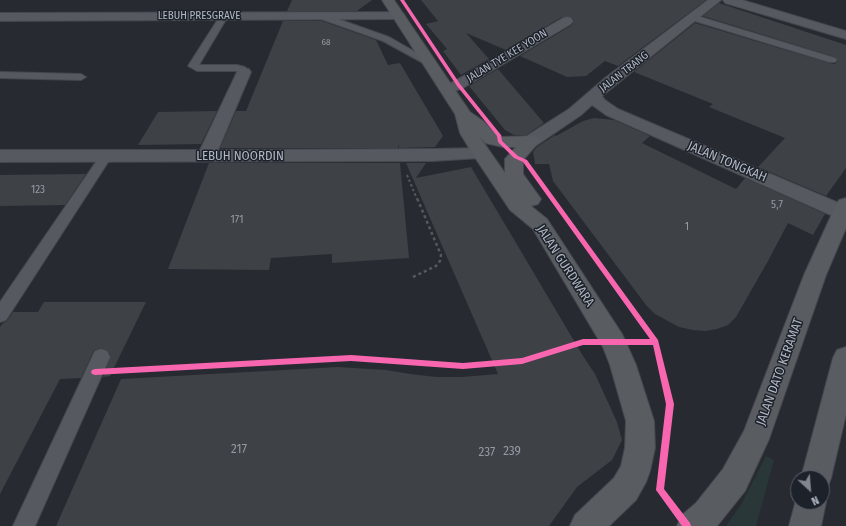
<!DOCTYPE html>
<style>
body{margin:0}
#map{position:relative;width:846px;height:526px;overflow:hidden;background:#272b31;font-family:"Fira Sans Condensed",sans-serif}
canvas{display:block}
.north{position:absolute;left:790px;top:470px;width:40px;height:40px;box-sizing:border-box;background:#1c212a;border:1px solid #585d67;border-radius:50%;rotate:154deg;font-size:11px;font-weight:700;line-height:16px;text-align:center;color:#b1b7c2}
.north::after{content:'';display:block;margin:auto;width:14px;height:18px;background:#81868f;clip-path:polygon(50% 0,100% 100%,50% 72%,0 100%)}
</style>
<div id="map">
<canvas width="846" height="526"></canvas>
<div class="north">N</div>
</div>
<script>
const context = document.querySelector('canvas').getContext('2d');
context.lineJoin = 'round';
function fillPath(path, color) { context.fillStyle = color; context.fill(path, 'evenodd'); }
const toPath = rows => new Path2D(rows.map(r => 'M' + r).join(''));
function strokePath(path, color, width, dash) { context.strokeStyle = color; context.lineWidth = width; context.lineCap = dash ? 'butt' : 'round'; context.setLineDash(dash || []); context.stroke(path); }
function label(font, color, halo, rows, align = 'center') {
  context.font = font + ' "Fira Sans Condensed",sans-serif'; context.lineWidth = 3; context.setLineDash([]); context.textBaseline = 'middle'; context.strokeStyle = halo; context.fillStyle = color; for (const [text, x, y, turn = 0] of rows) {
    context.save(); context.translate(x, y); context.rotate((+turn || 0) * Math.PI / 180); context.textAlign = isNaN(turn) ? turn : align; if (halo) context.strokeText(text, 0, 0); context.fillText(text, 0, 0); context.restore();
  }
}
const green = toPath([
 [766,456,774,460,756,526,726,526,742,503]
]);
const building = toPath([
 [292,0,372,0,357,11,287,11],
 [421,0,706,0,618,66,605,61,586,76,567,77,520,56,572,25,574,20,571,17,562,17,506,50,466,33,489,59,461,75,443,51,447,49,426,24,438,21],
 [719,3,846,45,846,168,826,196,758,167,785,138,709,107,713,104,634,72,695,23,829,63,835,64,838,61,835,57,703,16],
 [283,21,322,21,376,40,388,65,400,63,443,136,435,147,399,148,398,144,398,148,220,148,236,111,246,111],
 [498,69,544,123,526,135,514,135,505,130,469,86],
 [217,111,201,144,138,145,158,112],
 [594,118,614,120,650,136,642,143,736,189,745,178,825,214,813,235,788,223,768,261,736,317,728,325,717,329,706,331,693,330,679,327,655,314,646,305,553,181,549,164,535,164,533,152,537,147,555,135,556,136,583,121],
 [209,163,400,163,409,258,332,263,332,254,271,258,269,270,168,269],
 [406,163,426,163,416,178,471,167,583,356,595,374,617,422,622,440,612,460,577,487,549,526,56,526,121,379,338,367,386,370,410,374,436,377,462,377,498,374],
 [86,174,65,205,0,206,0,175],
 [44,302,146,302,110,376,103,377,111,356,107,350,101,348,94,350,81,378,60,379,0,494,0,327,3,323,7,321,13,312,38,312]
]);
const pathFar1 = toPath([
 [407,175,417,199]
]);
const path = toPath([
 [413,277,436,266,440,261,441,255,417,198]
]);
const service = toPath([
 [224,13,228,16,199,65,237,65,245,67,249,72,248,74,240,74,237,71,197,71,188,66,220,16,224,13],
 [321,13,389,37,433,62,431,64,425,64,383,41,318,18,317,16,318,14,321,13],
 [691,14,835,58,837,60,835,62,829,62,688,19,687,17,691,14],
 [0,72,81,74,86,77,81,80,0,78,0,72],
 [106,152,110,153,112,156,6,320,0,322,0,302,102,153,106,152],
 [101,349,107,351,110,357,35,526,13,526,95,351,101,349]
]);
const minor = toPath([
 [708,0,721,0,602,96,605,100,618,109,846,206,846,218,842,219,835,217,606,115,592,105,581,115,537,145,531,146,525,145,522,141,525,137,569,109,605,78,708,0],
 [723,0,742,0,846,31,846,39,725,3,723,0],
 [399,12,403,13,405,16,403,19,0,21,0,13,399,12],
 [567,17,571,18,573,21,571,24,463,88,447,94,442,92,439,89,442,86,453,82,563,18,567,17],
 [244,68,249,69,251,72,218,150,432,149,481,148,487,149,490,153,487,157,481,158,432,161,0,162,0,150,200,150,237,72,239,69,244,68]
]);
const primary = toPath([
 [382,0,394,0,470,112,483,121,497,135,503,137,531,136,537,137,540,141,523,160,523,174,541,199,538,204,531,206,547,219,622,334,636,365,654,421,655,448,650,471,646,482,636,500,609,526,570,526,575,515,614,478,621,466,625,448,626,421,610,365,603,347,533,229,510,210,472,153,460,133,455,114,382,0],
 [479,136,485,143,503,147,516,147,505,159,505,173,479,136],
 [846,198,846,228,826,275,769,439,745,491,717,526,677,526,682,515,696,503,723,469,744,431,804,275,836,205,839,200,846,198],
 [846,347,846,414,831,478,827,489,822,491,822,478,801,478,833,358,837,350,846,347],
 [798,493,798,502,822,502,822,493,826,502,821,526,789,526,798,493]
]);
const cycleway = toPath([
 [400,0,404,0,460,84,501,135,502,141,518,156,527,160,658,340,674,404,664,489,690,523,691,526,682,526,656,490,666,404,653,345,583,345,522,364,463,369,351,361,95,375,92,374,91,372,92,370,95,369,351,355,463,363,522,358,583,339,650,339,523,162,514,158,498,142,497,136,457,86,400,0]
]);
const farNumbernames = [
 ["68",326,42]
];
const farStreetnames = [
 ["LEBUH PRESGRAVE",199,16],
 ["JALAN TYE KEE YOON",507,56,-31],
 ["JALAN TRANG",624,72,-38]
];
const numberNames = [
 ["123",38,190],
 ["5,7",777,205],
 ["171",237,220],
 ["1",687,227]
];
const streetNames = [
 ["LEBUH NOORDIN",240,156],
 ["JALAN TONGKAH",727,162,23],
 ["JALAN GURDWARA",565,266,57],
 ["JALAN DATO KERAMAT",780,372,-70]
];
const nearNumbernames = [
 ["217",239,449],
 ["239",512,451],
 ["237",487,452]
];
fillPath(green, '#293739');
fillPath(building, '#3e4146');
strokePath(service, '#44474c', 2);
strokePath(minor, '#44474c', 2);
strokePath(primary, '#44474e', 2);
strokePath(pathFar1, '#55595d', 2, [2.5, 2.5]);
strokePath(path, '#55595d', 2.5, [3, 3]);
fillPath(service, '#565960');
fillPath(minor, '#565960');
fillPath(primary, '#595c61');
fillPath(cycleway, '#f766af');
label('9px', '#949aa3', null, farNumbernames);
label('11px', '#b1b7c2', '#1c212a', farStreetnames);
label('11px', '#949aa3', null, numberNames);
label('13px', '#b1b7c2', '#1c212a', streetNames);
label('13px', '#949aa3', null, nearNumbernames);
</script>
